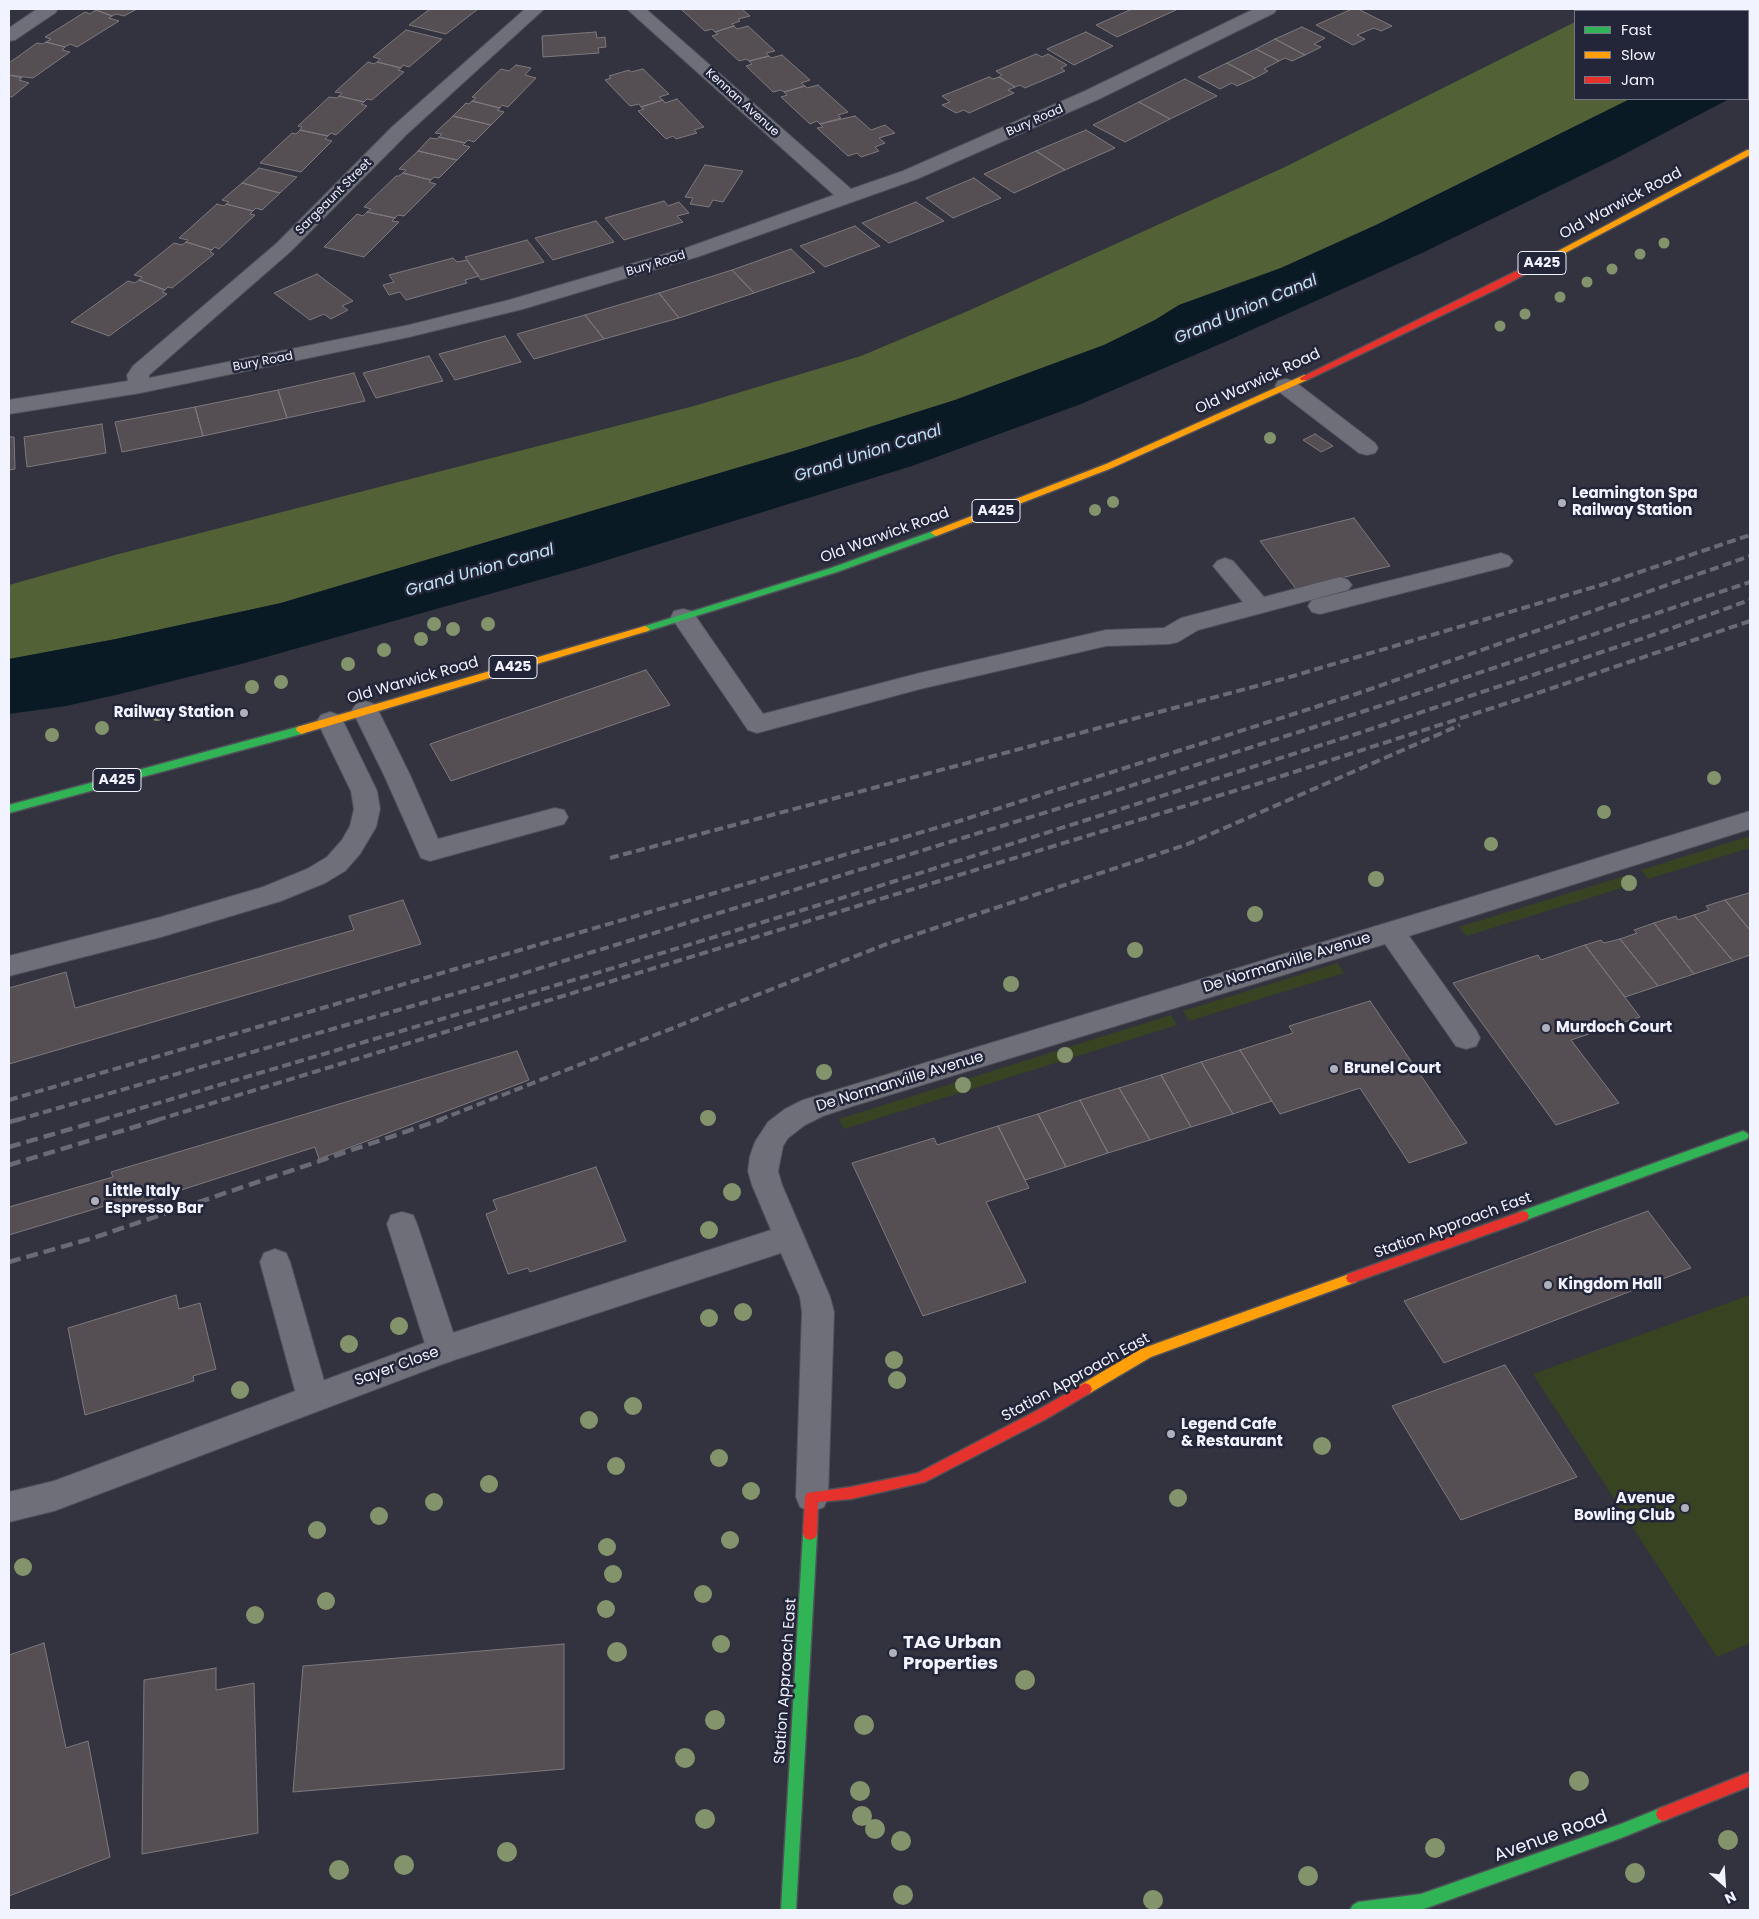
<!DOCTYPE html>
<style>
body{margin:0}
#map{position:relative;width:1759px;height:1919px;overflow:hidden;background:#32333f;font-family:Poppins,sans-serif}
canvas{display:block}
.frame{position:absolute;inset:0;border:10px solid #f1f3fe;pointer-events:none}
.legend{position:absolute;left:1574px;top:10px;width:175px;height:90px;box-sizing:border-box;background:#232539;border:1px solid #757788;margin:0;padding:6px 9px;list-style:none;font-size:15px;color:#f1f3fe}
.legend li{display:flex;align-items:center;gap:10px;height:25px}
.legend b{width:25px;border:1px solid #757788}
.north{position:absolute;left:1699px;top:1859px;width:50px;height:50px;-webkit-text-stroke:4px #232539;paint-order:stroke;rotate:154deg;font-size:14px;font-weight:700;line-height:20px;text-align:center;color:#f1f3fe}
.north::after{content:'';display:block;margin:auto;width:18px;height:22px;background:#f1f3fe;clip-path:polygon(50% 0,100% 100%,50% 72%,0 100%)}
</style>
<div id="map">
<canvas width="1759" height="1919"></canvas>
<div class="frame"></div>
<ul class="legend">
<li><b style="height:6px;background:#30b455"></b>Fast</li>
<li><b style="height:6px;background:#ff9f0a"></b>Slow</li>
<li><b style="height:6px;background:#e5322d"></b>Jam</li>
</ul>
<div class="north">N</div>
</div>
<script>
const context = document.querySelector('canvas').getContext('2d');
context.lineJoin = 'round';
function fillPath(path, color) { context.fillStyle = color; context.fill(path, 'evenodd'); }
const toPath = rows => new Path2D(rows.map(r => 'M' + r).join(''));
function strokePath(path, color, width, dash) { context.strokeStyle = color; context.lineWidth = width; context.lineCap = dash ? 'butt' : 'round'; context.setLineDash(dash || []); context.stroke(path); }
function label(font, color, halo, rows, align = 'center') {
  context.font = font + ' Poppins,sans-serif'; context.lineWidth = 5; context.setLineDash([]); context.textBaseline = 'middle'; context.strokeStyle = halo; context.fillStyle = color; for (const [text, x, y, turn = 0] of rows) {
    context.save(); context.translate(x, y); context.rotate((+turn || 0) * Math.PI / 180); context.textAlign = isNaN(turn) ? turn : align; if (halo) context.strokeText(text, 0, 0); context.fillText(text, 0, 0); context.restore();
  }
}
const green = toPath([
 [1750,836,1750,848,1648,879,1641,870],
 [1631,874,1638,883,1466,936,1459,927],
 [1338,963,1344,973,1189,1021,1183,1011],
 [1171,1015,1177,1025,844,1129,839,1119],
 [1750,1295,1750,1643,1717,1657,1533,1374]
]);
const forest = toPath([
 [1606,9,1750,9,1750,35,1748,36,1748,11,1600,11],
 [1575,22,1575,99,1630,99,1376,225,1281,268,1179,305,1155,320,1104,345,955,400,794,451,281,603,116,639,9,659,9,585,115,555,694,406,861,356,968,311,1285,167]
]);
const water = toPath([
 [1630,99,1729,99,1617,158,1422,253,1227,341,1081,404,912,466,578,569,245,663,120,694,66,706,9,714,9,659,116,639,281,603,794,451,955,400,1104,345,1155,320,1179,305,1281,268,1376,225]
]);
const building = toPath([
 [99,9,137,9,124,16,116,14,112,16,96,10,99,9],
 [430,9,478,9,446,34,409,25,430,9],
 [681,9,742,9,750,16,738,19,740,21,732,24,734,26,715,32,712,29,705,31,681,9],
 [1132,9,1178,9,1117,37,1096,25,1132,9],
 [1352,9,1358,9,1392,26,1381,31,1374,28,1357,35,1365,39,1353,45,1316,25,1352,9],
 [96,10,112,16,109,18,119,21,77,47,70,44,65,47,46,42,51,39,45,37,85,12,90,14,96,10],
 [734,26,737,29,748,26,775,51,766,53,769,56,749,61,746,59,739,61,712,36,718,34,715,32,734,26],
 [1302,27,1325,38,1314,44,1321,47,1305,55,1275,39,1302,27],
 [406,30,442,39,409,67,403,65,401,68,377,62,380,59,373,57,406,30],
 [596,32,597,38,605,37,606,47,598,48,599,53,543,57,542,36,596,32],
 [1086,32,1113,46,1074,65,1047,49,1086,32],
 [1275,39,1305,55,1292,61,1285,58,1279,61,1256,49,1275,39],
 [46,42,65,47,62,50,70,52,33,78,9,75,9,63,37,43,43,44,46,42],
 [1256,49,1279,61,1264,69,1268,71,1255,78,1227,63,1256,49],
 [1036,54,1042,57,1048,54,1067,65,1061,68,1065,71,1025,88,1020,85,1015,87,999,77,1002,75,996,71,1036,54],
 [782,55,810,80,801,83,805,86,784,92,781,90,773,92,746,66,752,64,749,61,769,56,771,58,782,55],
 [368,62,374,64,377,62,401,68,398,70,404,72,372,100,367,99,364,102,339,96,342,93,335,92,368,62],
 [1227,63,1255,78,1237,86,1232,83,1220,89,1198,77,1227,63],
 [516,65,531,68,525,75,536,78,508,107,502,105,500,108,472,101,476,98,472,97,501,69,509,71,516,65],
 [643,69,669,94,659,97,663,100,641,107,639,104,630,106,605,80,611,78,609,76,629,70,631,72,643,69],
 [9,75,22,78,19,80,29,83,12,97,9,96,9,75],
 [989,77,993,79,999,77,1015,87,1008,90,1014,93,969,113,964,110,956,113,942,105,950,102,942,96,989,77],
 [1185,79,1217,96,1170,119,1139,102,1185,79],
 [818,85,848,112,838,115,841,118,820,124,817,121,810,124,781,97,787,95,784,92,805,86,807,88,818,85],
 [339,96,364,102,361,104,367,106,336,135,331,133,328,136,300,130,302,127,298,126,329,97,337,98,339,96],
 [677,99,704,127,694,130,697,133,676,139,673,136,666,139,638,111,644,109,641,107,663,100,665,103,677,99],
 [472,101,500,108,497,110,504,112,491,125,453,116,466,103,469,104,472,101],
 [1139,102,1170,119,1125,142,1093,125,1139,102],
 [453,116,491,125,474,142,468,140,465,143,439,137,442,134,435,133,453,116],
 [855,116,871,130,885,125,895,133,879,138,885,143,875,147,879,151,861,157,857,153,848,156,817,128,823,127,820,124,855,116],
 [300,130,328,136,325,139,332,141,301,172,260,163,292,133,296,134,300,130],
 [1086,130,1115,148,1065,170,1036,151,1086,130],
 [439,137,465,143,463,145,470,147,457,160,418,151,430,138,437,139,439,137],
 [418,151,457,160,439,178,434,177,431,180,403,173,406,170,399,169,418,151],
 [1036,151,1065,170,1014,193,984,174,1036,151],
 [705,165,743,171,723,202,713,200,709,207,690,204,693,198,685,197,705,165],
 [259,168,297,177,280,193,242,183,259,168],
 [403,173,431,180,429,182,436,184,404,216,398,215,395,218,367,212,371,209,364,207,396,176,399,176,403,173],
 [974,178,1001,198,953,218,926,198,974,178],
 [242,183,280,193,262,210,256,208,253,211,226,204,229,202,222,200,242,183],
 [664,201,668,206,679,202,689,213,677,216,683,222,624,240,605,218,664,201],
 [916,202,944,221,889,243,862,223,916,202],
 [217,204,224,206,226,204,253,211,250,214,255,215,219,249,215,247,212,250,186,242,188,240,179,238,217,204],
 [367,212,395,218,392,221,399,222,364,257,324,247,357,214,363,216,367,212],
 [596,221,614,242,553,260,535,238,596,221],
 [855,226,880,246,825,267,800,246,855,226],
 [527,240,544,262,481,280,465,257,527,240],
 [186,242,212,250,210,252,214,254,172,288,168,287,165,290,139,280,142,277,134,275,174,243,182,245,186,242],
 [791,249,815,272,754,293,732,270,791,249],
 [453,258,457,262,467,260,479,276,465,280,467,283,406,300,400,292,389,295,383,285,394,282,389,275,453,258],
 [732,270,754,293,679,318,659,293,732,270],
 [317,274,353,301,342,306,348,310,331,319,324,314,310,320,274,293,317,274],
 [139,280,165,290,162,292,167,294,109,336,71,322,128,281,135,283,139,280],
 [659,293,679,318,604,339,585,315,659,293],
 [585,315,604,339,534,359,517,334,585,315],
 [505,336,521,362,455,380,439,354,505,336],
 [429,356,443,381,376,398,363,373,429,356],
 [354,373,365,401,287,418,278,390,354,373],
 [278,390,287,418,203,436,195,407,278,390],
 [195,407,203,436,122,452,115,422,195,407],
 [102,424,106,453,27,467,24,437,102,424],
 [1315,434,1333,446,1321,452,1303,440,1315,434],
 [9,437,14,437,15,469,9,470,9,437],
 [1354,518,1390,566,1296,589,1260,541,1354,518],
 [646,670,670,705,451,781,430,744,646,670],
 [1749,893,1750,895,1750,930,1725,900,1749,893],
 [403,900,421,944,9,1064,9,988,66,972,75,1008,354,930,349,916,403,900],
 [1725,900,1750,930,1750,955,1733,961,1694,915,1709,910,1706,906,1725,900],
 [1694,915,1733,961,1694,974,1654,923,1676,916,1678,920,1694,915],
 [1654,923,1694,974,1658,986,1620,939,1637,933,1634,930,1654,923],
 [1620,939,1658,986,1625,997,1585,945,1601,940,1604,943,1620,939],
 [1585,945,1640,1017,1571,1040,1619,1103,1556,1125,1453,983,1538,955,1541,960,1585,945],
 [1370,1001,1467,1143,1409,1163,1360,1088,1280,1114,1240,1050,1293,1033,1289,1026,1370,1001],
 [1240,1050,1272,1101,1233,1114,1201,1062,1240,1050],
 [517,1051,529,1080,319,1159,315,1147,122,1209,121,1201,9,1235,9,1207,113,1177,111,1172,517,1051],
 [1201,1062,1233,1114,1191,1127,1161,1075,1201,1062],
 [1161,1075,1191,1127,1150,1140,1119,1088,1161,1075],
 [1119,1088,1150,1140,1108,1153,1080,1100,1119,1088],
 [1080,1100,1108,1153,1066,1167,1038,1114,1080,1100],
 [1038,1114,1066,1167,1025,1180,998,1126,1038,1114],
 [998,1126,1029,1188,986,1202,1026,1282,923,1316,852,1163,934,1138,937,1145,998,1126],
 [596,1167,626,1241,530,1272,528,1268,508,1274,486,1214,497,1210,493,1200,596,1167],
 [1648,1211,1691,1268,1444,1363,1404,1301,1648,1211],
 [176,1295,179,1309,200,1303,216,1369,193,1376,194,1381,85,1415,68,1328,176,1295],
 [1505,1365,1577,1477,1461,1520,1392,1406,1505,1365],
 [44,1643,66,1748,88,1741,110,1857,9,1896,9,1655,44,1643],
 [564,1644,564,1769,293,1792,303,1666,564,1644],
 [216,1668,216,1690,254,1683,258,1833,142,1854,144,1680,216,1668]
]);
const lane = toPath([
 [1286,379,1294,381,1375,443,1378,448,1375,453,1367,455,1359,453,1278,391,1275,386,1278,381,1286,379],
 [1501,553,1509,556,1513,561,1509,566,1320,614,1312,612,1308,606,1312,600,1501,553],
 [1225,558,1233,561,1264,597,1340,577,1348,580,1352,585,1348,590,1198,630,1178,642,1169,644,1106,646,920,689,757,733,748,730,671,617,674,611,683,609,692,611,763,714,920,673,1106,630,1164,628,1181,618,1243,602,1213,566,1217,561,1225,558],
 [365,701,374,704,378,710,410,775,438,839,555,808,564,810,568,817,564,824,430,861,421,858,384,775,352,710,356,704,365,701],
 [330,712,339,715,343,721,377,791,380,809,376,827,360,854,345,871,325,883,281,901,161,937,9,976,9,956,161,917,263,887,307,869,327,857,342,840,350,826,354,809,351,791,317,721,321,715,330,712],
 [402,1212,413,1215,417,1224,459,1350,454,1360,443,1364,432,1360,427,1350,387,1224,391,1215,402,1212],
 [275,1249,286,1253,290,1262,329,1398,324,1408,313,1412,302,1408,297,1398,260,1262,264,1253,275,1249]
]);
const street = toPath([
 [37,9,58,9,55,13,15,40,9,41,9,28,37,9],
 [525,9,544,9,406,135,291,251,149,375,149,378,409,325,509,300,686,248,834,195,627,9,646,9,851,189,903,171,1085,91,1254,9,1277,9,1274,13,1099,99,917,179,700,256,523,309,409,337,140,393,9,414,9,400,128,381,127,375,133,366,277,243,392,127,525,9],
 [1750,811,1750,829,1409,936,1476,1030,1480,1038,1476,1046,1466,1049,1456,1046,1385,944,853,1106,823,1116,805,1125,788,1138,783,1146,778,1171,782,1185,830,1297,834,1312,828,1497,824,1507,812,1512,800,1507,796,1497,802,1312,800,1297,781,1253,448,1362,54,1511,9,1522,9,1492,54,1481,443,1336,771,1230,752,1185,748,1171,750,1156,755,1142,768,1122,785,1109,803,1100,1462,900,1750,811]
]);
const fast = toPath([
 [936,530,941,533,939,535,837,572,648,631,645,632,640,629,642,627,831,568,936,530],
 [301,726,305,727,306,730,305,733,9,813,9,805,301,726],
 [1743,1131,1747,1133,1749,1136,1747,1139,1523,1221,1519,1220,1517,1216,1519,1212,1743,1131],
 [810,1528,815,1530,817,1534,796,1910,781,1910,803,1534,805,1530,810,1528],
 [1663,1807,1668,1809,1670,1814,1668,1819,1621,1838,1421,1910,1350,1910,1353,1905,1358,1902,1421,1894,1621,1824,1663,1807]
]);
const slow = toPath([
 [1747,150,1750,150,1750,155,1552,260,1546,260,1545,258,1747,150],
 [1304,375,1307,376,1307,380,1112,468,939,535,936,536,931,533,933,531,1106,464,1304,375],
 [645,626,650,629,648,631,301,734,296,730,297,727,645,626],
 [1352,1273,1356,1274,1358,1278,1356,1282,1151,1357,1090,1393,1085,1395,1080,1393,1078,1389,1080,1385,1141,1349,1352,1273]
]);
const jam = toPath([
 [1549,255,1552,256,1552,260,1501,287,1307,380,1301,380,1300,378,1549,255],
 [1523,1211,1527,1212,1529,1216,1527,1220,1352,1283,1348,1282,1346,1278,1348,1274,1523,1211],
 [1085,1383,1090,1385,1092,1389,1090,1393,1046,1419,925,1482,851,1499,818,1502,817,1534,815,1538,810,1540,805,1538,803,1534,805,1497,807,1493,851,1487,918,1473,1036,1411,1085,1383],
 [1750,1772,1750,1786,1663,1821,1658,1819,1656,1814,1658,1809,1750,1772]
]);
const railFar1 = toPath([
 [610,858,1283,679,1601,585,1750,535],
 [9,1100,953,823,1356,694,1750,556],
 [17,1120,492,983,1099,796,1383,705,1750,582],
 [101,1120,587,976,845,897,1356,734,1647,637,1750,600],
 [157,1120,1257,784,1520,699,1750,621],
 [439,1120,884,945,1188,844,1460,725]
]);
const rail = toPath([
 [9,1122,21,1119],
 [9,1147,105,1119],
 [9,1165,161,1119],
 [9,1262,93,1238,443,1119]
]);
const trees = [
 [1664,243,5.5],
 [1640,254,5.5],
 [1612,269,5.5],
 [1587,282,5.5],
 [1560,297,5.5],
 [1525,314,5.5],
 [1500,326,5.5],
 [1270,438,6],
 [1113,502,6],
 [1095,510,6],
 [434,624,7],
 [488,624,7],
 [453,629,7],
 [421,639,7],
 [384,650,7],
 [348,664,7],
 [281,682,7],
 [252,687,7],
 [157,714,7],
 [102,728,7],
 [52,735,7],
 [1714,778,7],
 [1604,812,7],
 [1491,844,7],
 [1376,879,8],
 [1629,883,8],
 [1255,914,8],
 [1135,950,8],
 [1011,984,8],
 [1065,1055,8],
 [824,1072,8],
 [963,1085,8],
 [708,1118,8],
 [732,1192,9],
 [709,1230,9],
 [743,1312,9],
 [709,1318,9],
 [399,1326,9],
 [349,1344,9],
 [894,1360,9],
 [897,1380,9],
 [240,1390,9],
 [633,1406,9],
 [589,1420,9],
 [1322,1446,9],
 [719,1458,9],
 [616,1466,9],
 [489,1484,9],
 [751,1491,9],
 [1178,1498,9],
 [434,1502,9],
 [379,1516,9],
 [317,1530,9],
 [730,1540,9],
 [607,1547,9],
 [23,1567,9],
 [613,1574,9],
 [703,1594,9],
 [326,1601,9],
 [606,1609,9],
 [255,1615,9],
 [721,1644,9],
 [617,1652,10],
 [1025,1680,10],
 [715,1720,10],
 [864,1725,10],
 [685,1758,10],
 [1579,1781,10],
 [860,1791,10],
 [862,1816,10],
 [705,1819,10],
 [875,1829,10],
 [1728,1840,10],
 [901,1841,10],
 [1435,1848,10],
 [507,1852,10],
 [404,1865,10],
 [339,1870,10],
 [1635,1873,10],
 [1308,1876,10],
 [903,1895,10],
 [1153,1900,10]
];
const markers = [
 [1562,503,5,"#aeb0bb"],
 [244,713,5,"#aeb0bb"],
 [1546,1028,5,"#aeb0bb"],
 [1334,1069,5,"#aeb0bb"],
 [95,1201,5,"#aeb0bb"],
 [1548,1285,5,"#aeb0bb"],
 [1171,1434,5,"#aeb0bb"],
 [1685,1508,5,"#aeb0bb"],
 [893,1653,5,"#aeb0bb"]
];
const farStreetnames = [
 ["Kennan Avenue",742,103,42],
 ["Bury Road",1035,121,-24],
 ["Sargeaunt Street",334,197,-45],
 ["Bury Road",656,264,-17],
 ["Bury Road",263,362,-11]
];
const shields = [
 [1542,263,48],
 [996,511,48],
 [513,667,48],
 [117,780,48]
];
const shieldNames = [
 ["A425",1542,263],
 ["A425",996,511],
 ["A425",513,667],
 ["A425",117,780]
];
const streetNames = [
 ["Old Warwick Road",1621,204,-28],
 ["Old Warwick Road",1258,382,-25],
 ["Old Warwick Road",885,536,-20],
 ["Old Warwick Road",413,681,-16],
 ["De Normanville Avenue",1287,963,-17],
 ["De Normanville Avenue",900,1082,-17],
 ["Station Approach East",1453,1226,-20],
 ["Sayer Close",397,1367,-20],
 ["Station Approach East",1076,1378,-29],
 ["Station Approach East",786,1681,-86]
];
const poiNames = [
 ["Leamington Spa",1572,494],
 ["Railway Station",1572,511],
 ["Railway Station",234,713,"right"],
 ["Murdoch Court",1556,1028],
 ["Brunel Court",1344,1069],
 ["Little Italy",105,1192],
 ["Espresso Bar",105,1209],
 ["Kingdom Hall",1558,1285],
 ["Legend Cafe",1181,1425],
 ["& Restaurant",1181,1442],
 ["Avenue",1675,1499,"right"],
 ["Bowling Club",1675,1516,"right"]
];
const waterNames = [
 ["Grand Union Canal",1246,310,-23],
 ["Grand Union Canal",868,454,-18],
 ["Grand Union Canal",480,571,-16]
];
const nearPoinames = [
 ["TAG Urban",903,1643],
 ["Properties",903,1664]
];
const nearStreetnames = [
 ["Avenue Road",1551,1837,-20]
];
fillPath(green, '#384322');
fillPath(forest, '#526236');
fillPath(water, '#091a24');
fillPath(building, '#554f54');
strokePath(building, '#7e797e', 1);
strokePath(lane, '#4f5059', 2);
strokePath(street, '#4f5059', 2);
strokePath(fast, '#4f5059', 3);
strokePath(slow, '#4f5059', 3);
strokePath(jam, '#4f5059', 3);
fillPath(lane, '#6e6f79');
fillPath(street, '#6e6f79');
fillPath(fast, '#30b455');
fillPath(slow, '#ff9f0a');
fillPath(jam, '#e5322d');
strokePath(railFar1, '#696a74', 4, [9, 4.5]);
strokePath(rail, '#696a74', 4.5, [12, 6]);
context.fillStyle = '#83946d';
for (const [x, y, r] of trees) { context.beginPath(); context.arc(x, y, r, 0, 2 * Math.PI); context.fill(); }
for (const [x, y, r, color] of markers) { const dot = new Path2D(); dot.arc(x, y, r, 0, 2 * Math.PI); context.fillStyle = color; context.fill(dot); strokePath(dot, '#232539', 2); }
label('12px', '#f1f3fe', '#232539', farStreetnames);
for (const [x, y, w] of shields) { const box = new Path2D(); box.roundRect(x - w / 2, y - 11.5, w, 23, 4); context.fillStyle = '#232539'; context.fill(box); strokePath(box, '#f1f3fe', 1); }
label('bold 14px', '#f1f3fe', null, shieldNames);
label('15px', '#f1f3fe', '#232539', streetNames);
label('bold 15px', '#f1f3fe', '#232539', poiNames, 'left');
label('italic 16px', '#c3e5f7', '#232539', waterNames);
label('bold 18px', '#f1f3fe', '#232539', nearPoinames, 'left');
label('18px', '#f1f3fe', '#232539', nearStreetnames);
</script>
